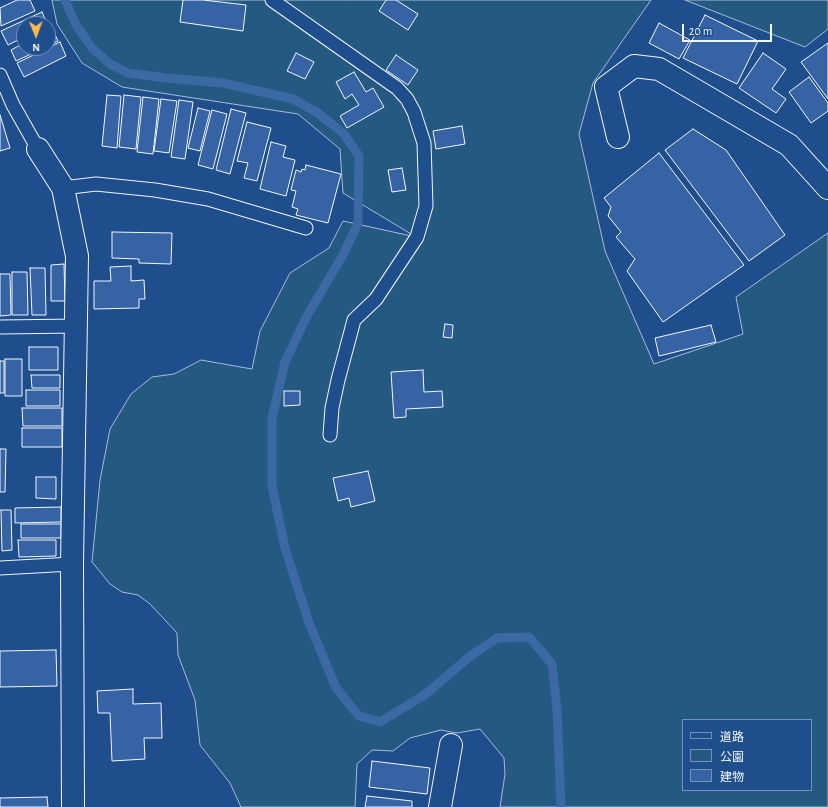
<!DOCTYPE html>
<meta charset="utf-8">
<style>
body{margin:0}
#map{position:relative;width:828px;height:807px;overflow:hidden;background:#1f4e8c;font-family:"Alegreya Sans","Noto Sans JP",sans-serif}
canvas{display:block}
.legend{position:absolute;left:682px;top:719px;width:130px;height:72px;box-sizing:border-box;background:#1f4e8c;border:1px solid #7391ba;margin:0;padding:5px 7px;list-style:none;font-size:12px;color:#f2f6ff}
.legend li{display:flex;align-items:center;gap:8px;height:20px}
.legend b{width:20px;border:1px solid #7391ba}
.north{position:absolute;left:16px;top:16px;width:40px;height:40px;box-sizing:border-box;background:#1f4e8c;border:1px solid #7391ba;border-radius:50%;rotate:179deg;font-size:11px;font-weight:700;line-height:16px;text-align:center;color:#f2f6ff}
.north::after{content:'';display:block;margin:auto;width:14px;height:18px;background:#ffb74d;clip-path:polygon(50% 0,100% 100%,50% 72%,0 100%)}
.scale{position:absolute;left:682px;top:24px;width:90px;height:18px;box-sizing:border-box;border:2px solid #f2f6ff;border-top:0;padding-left:5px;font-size:12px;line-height:14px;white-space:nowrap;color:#f2f6ff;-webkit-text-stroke:3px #1f4e8c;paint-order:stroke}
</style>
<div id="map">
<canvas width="828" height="807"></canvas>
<ul class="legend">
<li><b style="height:5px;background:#1f4e8c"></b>道路</li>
<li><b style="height:11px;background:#245a82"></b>公園</li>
<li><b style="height:11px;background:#3563a3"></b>建物</li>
</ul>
<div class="north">N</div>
<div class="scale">20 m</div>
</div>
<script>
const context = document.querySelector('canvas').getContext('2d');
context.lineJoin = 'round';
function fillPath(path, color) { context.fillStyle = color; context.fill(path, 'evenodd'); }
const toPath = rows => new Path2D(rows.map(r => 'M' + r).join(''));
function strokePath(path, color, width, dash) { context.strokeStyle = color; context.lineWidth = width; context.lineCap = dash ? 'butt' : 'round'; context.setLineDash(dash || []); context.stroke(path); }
const green = toPath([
 [52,0,651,0,593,83,579,134,605,251,654,364,743,334,736,297,828,233,828,807,500,807,505,774,504,758,480,729,457,733,441,730,410,738,393,751,372,750,357,764,355,807,241,807,230,783,200,745,195,700,178,655,177,633,150,604,138,595,122,592,110,584,92,562,100,480,110,429,131,394,152,377,174,374,201,360,252,369,260,331,290,273,329,248,343,221,416,237,343,193,340,149,298,114,122,87,82,63,57,24,52,0],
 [683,720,811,720,811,790,683,790,683,720],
 [685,0,828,0,828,29,805,47,685,0]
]);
const stream = toPath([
 [65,0,76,25,92,48,110,64,128,73,166,78,223,83,293,99,318,113,344,134,359,156,358,223,343,255,307,316,285,362,272,418,272,486,285,548,308,620,336,688,359,716,380,722,426,694,468,658,497,638,529,637,552,664,557,709,561,807]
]);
const building = toPath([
 [17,0,30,0,35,11,1,26,0,8,17,0],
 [183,0,203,0,246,5,243,31,180,22,183,0],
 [386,0,396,0,418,14,408,30,379,11,386,0],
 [42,12,47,24,24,24,24,37,8,45,1,31,42,12],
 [705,15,758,41,737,84,683,58,705,15],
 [659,23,690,40,679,59,649,43,659,23],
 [53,30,58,41,48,46,48,32,53,30],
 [60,42,66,56,24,77,17,63,60,42],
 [24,43,24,48,44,48,16,61,11,50,24,43],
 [828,43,828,99,801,62,828,43],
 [296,53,314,62,305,79,287,71,296,53],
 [763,53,786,69,772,89,786,99,776,113,739,88,763,53],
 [396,55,418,70,408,85,386,70,396,55],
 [354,72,366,92,373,88,384,107,347,128,340,116,359,105,352,94,345,99,336,82,354,72],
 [809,77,828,103,828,111,811,123,789,92,809,77],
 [107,95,121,96,117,148,102,146,107,95],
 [124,95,141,97,136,149,119,147,124,95],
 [143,97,159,99,153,154,137,152,143,97],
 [161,99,177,101,169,153,154,151,161,99],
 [179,100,193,102,185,159,171,157,179,100],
 [198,108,210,111,200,151,188,148,198,108],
 [231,109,246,113,230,174,216,170,231,109],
 [212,110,227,114,213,169,198,165,212,110],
 [0,115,10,148,0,151,0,115],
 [247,122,271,128,257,181,244,178,248,163,237,161,247,122],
 [462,126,465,144,436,149,433,131,462,126],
 [693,129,726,150,785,235,749,261,665,150,693,129],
 [271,142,286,146,283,157,295,160,286,196,260,189,271,142],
 [659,153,744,265,663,322,627,271,635,259,616,237,621,232,608,216,611,207,604,198,659,153],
 [306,165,341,174,328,223,296,215,298,209,292,207,296,191,291,190,296,170,301,172,302,169,305,170,306,165],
 [402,168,406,190,392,192,388,170,402,168],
 [112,232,172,233,171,264,139,263,139,259,112,258,112,232],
 [64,264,65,301,51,301,51,265,64,264],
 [131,266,131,281,144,280,145,299,139,299,139,308,94,309,94,281,111,281,110,267,131,266],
 [30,268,45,268,46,315,32,315,30,268],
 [12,272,27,272,28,315,12,315,12,272],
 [0,274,10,274,11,315,0,316,0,274],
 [445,324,453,325,452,338,443,337,445,324],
 [711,325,716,342,659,356,655,338,711,325],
 [29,347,58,347,58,370,29,370,29,347],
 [5,359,22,359,22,396,5,396,5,359],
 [0,361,4,361,4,393,0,393,0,361],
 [423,370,424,392,442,391,443,407,406,409,406,417,394,418,391,372,423,370],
 [31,375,60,375,60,388,32,388,31,375],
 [26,390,60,390,60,406,26,406,26,390],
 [284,391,300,391,300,405,284,406,284,391],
 [22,408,62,408,62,426,23,426,22,408],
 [22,428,62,428,62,447,22,447,22,428],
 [0,449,6,449,5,492,0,492,0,449],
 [368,471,375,501,351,507,349,498,338,501,333,478,368,471],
 [36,477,56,477,56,499,36,498,36,477],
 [61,507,61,522,15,523,15,508,61,507],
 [1,510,11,510,12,550,2,551,1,510],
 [21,524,61,524,61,538,21,538,21,524],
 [18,540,56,540,56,556,19,557,18,540],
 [56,650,57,686,0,687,0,651,56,650],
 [133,689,133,704,161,703,162,738,144,738,145,759,112,761,110,713,98,713,97,691,133,689],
 [372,761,430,768,427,794,369,787,372,761],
 [367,796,412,801,412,807,365,807,367,796],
 [47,797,48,807,0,807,0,798,47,797]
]);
const lane = toPath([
 [272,0,397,88,407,99,414,112,424,143,426,206,417,237,376,299,354,320,338,380,332,408,330,435],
 [0,75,13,105,38,149],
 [63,188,96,184,155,190,208,199,306,228],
 [0,327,77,326],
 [0,568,72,564]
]);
const street = toPath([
 [618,137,606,87,634,66,659,69,789,145,828,188],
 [38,149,63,188,77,256,72,564,73,807],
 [440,807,451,745]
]);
fillPath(green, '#245a82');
strokePath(green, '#a8bbd7', 1);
strokePath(stream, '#3b69a3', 9);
fillPath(building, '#3563a3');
strokePath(building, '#f2f6ff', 1);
strokePath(lane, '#f2f6ff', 15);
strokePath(street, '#f2f6ff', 24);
strokePath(lane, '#1f4e8c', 13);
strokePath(street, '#1f4e8c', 22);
</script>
